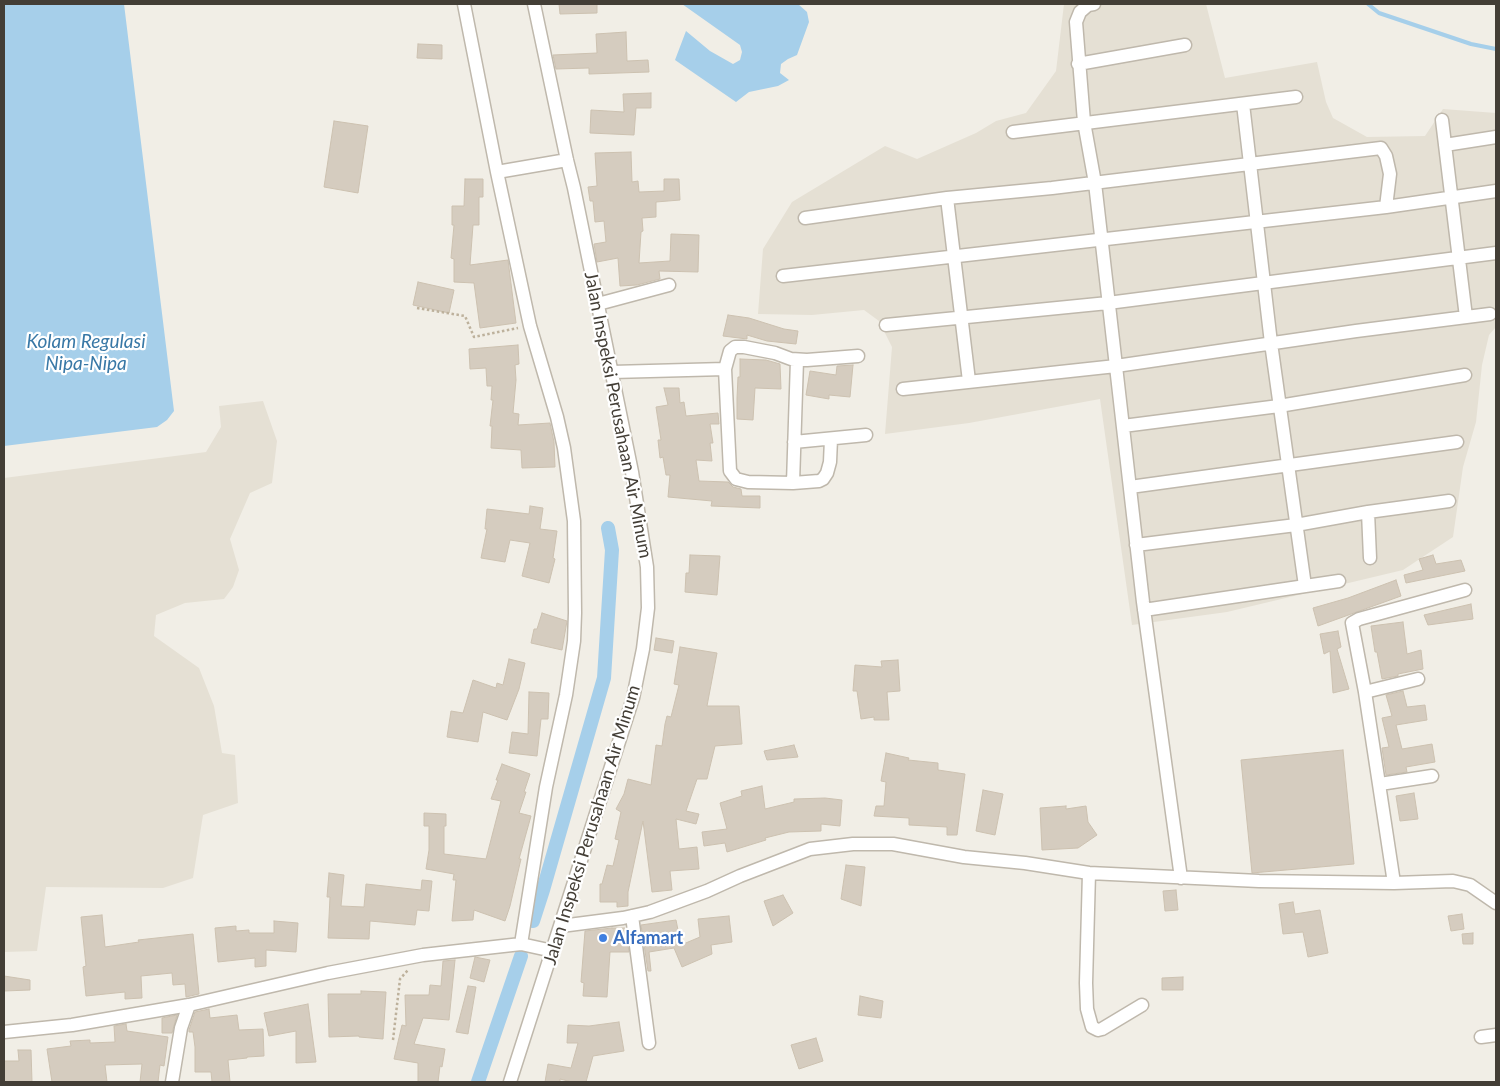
<!DOCTYPE html>
<style>
body{margin:0}
#map{position:relative;width:1500px;height:1086px;overflow:hidden;background:#f1eee6;font-family:Lato,sans-serif}
canvas{display:block}
.frame{position:absolute;inset:0;border:5px solid #433e36;pointer-events:none}
</style>
<div id="map">
<canvas width="1500" height="1086"></canvas>
<div class="frame"></div>
</div>
<script>
const context = document.querySelector('canvas').getContext('2d');
context.lineJoin = 'round';
function fillPath(path, color) { context.fillStyle = color; context.fill(path, 'evenodd'); }
const toPath = rows => new Path2D(rows.map(r => 'M' + r).join(''));
function strokePath(path, color, width, dash) { context.strokeStyle = color; context.lineWidth = width; context.lineCap = dash ? 'butt' : 'round'; context.setLineDash(dash || []); context.stroke(path); }
function label(font, color, halo, rows, align = 'center') {
  context.font = font + ' Lato,sans-serif'; context.lineWidth = 4.5; context.setLineDash([]); context.textBaseline = 'middle'; context.strokeStyle = halo; context.fillStyle = color; for (const [text, x, y, turn = 0] of rows) {
    context.save(); context.translate(x, y); context.rotate((+turn || 0) * Math.PI / 180); context.textAlign = isNaN(turn) ? turn : align; if (halo) context.strokeText(text, 0, 0); context.fillText(text, 0, 0); context.restore();
  }
}
const residential = toPath([
 [1064,4,1206,4,1225,78,1317,62,1326,102,1333,118,1367,137,1425,136,1443,109,1496,113,1496,327,1489,335,1482,365,1476,422,1463,467,1453,537,1403,570,1227,612,1132,625,1100,399,969,423,885,434,892,347,879,321,864,310,812,315,758,314,763,249,792,202,885,146,917,159,976,133,996,121,1026,113,1056,71],
 [263,401,277,441,272,483,250,493,230,539,239,570,233,587,224,599,185,603,156,615,154,636,199,668,214,706,222,753,235,755,238,803,203,815,193,878,163,888,46,887,37,951,4,952,4,478,206,452,221,427,219,406]
]);
const water = toPath([
 [4,4,124,4,174,411,167,420,157,427,4,446],
 [682,4,798,4,807,12,809,22,797,55,788,59,781,64,780,73,789,80,778,86,749,92,736,102,675,60,686,31,710,51,733,64,740,60,742,52,740,45]
]);
const stream = toPath([
 [1368,4,1379,13,1471,44,1496,49]
]);
const canal = toPath([
 [533,921,543,890,604,678,612,550,608,528],
 [478,1082,521,956]
]);
const building = toPath([
 [559,4,597,4,597,13,560,14,559,4],
 [626,32,627,61,648,60,649,72,589,74,589,68,556,69,553,55,597,53,596,34,626,32],
 [418,44,442,45,442,59,417,58,418,44],
 [651,93,651,108,636,108,634,135,590,133,591,110,624,112,623,94,651,93],
 [334,121,368,126,358,193,324,187,334,121],
 [631,152,632,182,638,181,639,192,664,191,664,179,679,179,680,200,656,202,656,217,642,218,643,231,641,232,639,263,670,261,671,234,699,235,698,272,659,271,660,279,637,285,620,286,618,258,597,262,594,244,606,242,604,221,595,222,593,201,590,201,588,187,597,186,595,153,631,152],
 [465,179,483,179,483,197,479,197,479,225,473,225,470,265,508,260,516,323,480,328,474,283,454,282,454,259,451,258,454,225,452,225,452,206,464,206,465,179],
 [418,282,454,290,449,313,413,305,418,282],
 [728,315,749,318,784,329,798,331,796,344,767,341,747,335,747,339,723,336,728,315],
 [518,345,519,364,515,365,516,380,513,413,519,414,518,425,550,423,554,442,555,467,522,468,521,450,491,448,492,426,490,426,493,400,491,400,492,386,487,386,486,368,470,369,469,349,518,345],
 [740,359,766,360,780,364,781,389,755,388,753,420,737,419,737,398,738,377,740,377,740,359],
 [853,365,850,397,829,395,829,399,806,395,810,371,836,375,837,366,853,365],
 [664,388,679,388,680,403,684,402,686,416,718,413,719,424,710,424,713,443,710,443,712,461,696,460,699,481,728,482,733,487,741,489,742,496,760,496,760,508,711,506,712,501,668,497,670,475,666,475,663,457,660,458,658,440,661,440,656,407,668,405,664,388],
 [530,506,543,508,540,529,557,531,553,558,555,559,549,583,522,576,530,543,510,540,505,562,481,558,487,529,485,529,487,509,529,514,530,506],
 [690,555,720,556,717,595,685,592,686,573,689,573,690,555],
 [1433,555,1436,564,1461,560,1465,571,1406,583,1404,575,1423,570,1419,559,1433,555],
 [1396,580,1401,596,1318,626,1313,608,1348,598,1396,580],
 [1471,604,1473,619,1428,625,1424,615,1471,604],
 [542,613,567,621,562,650,531,643,534,629,537,629,542,613],
 [1403,622,1407,654,1421,650,1423,669,1398,674,1398,676,1382,679,1377,652,1375,652,1371,626,1403,622],
 [1338,631,1341,647,1337,649,1349,689,1333,693,1330,651,1324,654,1320,634,1338,631],
 [656,638,674,641,672,653,654,650,656,638],
 [680,647,717,653,707,706,739,706,742,744,715,746,707,779,697,779,686,811,699,814,696,824,676,819,679,849,697,847,699,869,670,871,672,890,652,892,643,821,628,892,628,906,617,907,617,902,600,902,600,884,602,884,607,865,613,866,619,840,615,839,621,812,616,809,624,794,628,779,651,785,656,745,662,746,665,724,667,716,671,717,679,685,674,684,680,647],
 [509,659,525,663,519,689,507,720,483,712,478,742,447,737,451,711,463,713,473,680,496,688,497,683,503,685,509,659],
 [898,660,900,691,887,692,889,720,874,720,874,717,861,719,857,691,853,691,855,665,882,667,881,661,898,660],
 [1403,691,1407,707,1425,705,1427,720,1396,725,1402,749,1432,744,1435,762,1406,767,1407,772,1386,775,1382,748,1389,747,1382,718,1392,716,1386,695,1403,691],
 [529,692,549,693,548,719,541,719,537,756,509,753,512,732,528,734,529,692],
 [794,745,798,757,767,760,764,751,794,745],
 [1343,750,1354,864,1252,873,1241,760,1343,750],
 [886,753,909,758,908,760,938,763,938,770,965,774,957,835,947,835,947,827,909,825,909,818,874,816,876,806,884,806,886,782,881,781,886,753],
 [502,764,530,774,524,792,526,792,519,813,531,816,519,859,521,859,510,906,505,921,474,910,473,920,452,921,456,880,453,880,454,874,426,869,429,850,429,826,424,826,424,813,446,814,446,826,444,826,444,854,486,859,501,801,491,799,498,780,496,780,502,764],
 [762,786,765,809,794,802,794,799,825,798,842,800,840,826,821,824,821,831,789,832,765,838,766,840,727,852,725,843,704,846,702,832,727,829,720,803,742,796,741,791,762,786],
 [983,790,1003,794,995,835,976,831,983,790],
 [1414,793,1418,819,1400,821,1396,796,1414,793],
 [1066,806,1066,809,1086,806,1088,822,1097,835,1078,848,1042,850,1040,808,1066,806],
 [846,865,865,867,861,906,841,899,846,865],
 [329,873,344,875,341,906,364,907,366,884,421,890,422,880,432,881,429,911,417,910,415,925,370,921,369,939,328,938,330,897,327,897,329,873],
 [1176,890,1178,910,1165,911,1163,891,1176,890],
 [783,895,793,913,773,926,764,901,783,895],
 [1293,902,1295,914,1320,910,1328,953,1308,957,1303,932,1283,934,1279,904,1293,902],
 [1462,914,1464,929,1451,931,1448,916,1462,914],
 [102,915,105,947,139,942,138,940,193,934,199,994,186,997,185,984,173,985,172,973,141,976,142,998,125,999,125,992,86,996,83,967,86,966,81,917,102,915],
 [729,916,732,942,711,945,712,954,682,967,674,948,649,952,651,971,648,971,641,925,676,920,681,945,700,937,698,919,729,916],
 [274,921,298,923,296,952,266,950,266,966,255,967,255,958,218,962,215,928,236,926,236,931,249,930,249,933,274,933,274,921],
 [612,928,625,928,629,952,610,952,607,997,583,996,584,983,581,982,585,931,612,928],
 [1473,933,1473,944,1463,944,1462,934,1473,933],
 [475,957,490,960,484,982,470,978,475,957],
 [455,960,449,1020,423,1018,414,1044,445,1049,442,1067,440,1066,438,1082,418,1082,418,1063,394,1059,402,1025,406,1026,405,995,429,995,430,985,441,986,443,961,455,960],
 [4,976,30,980,30,990,4,991,4,976],
 [1183,977,1183,990,1162,990,1162,978,1183,977],
 [468,986,476,987,468,1034,456,1032,468,986],
 [361,991,386,992,383,1039,359,1037,359,1036,329,1037,328,994,361,994,361,991],
 [860,996,883,1001,881,1018,858,1015,860,996],
 [308,1004,316,1062,296,1063,296,1031,269,1036,264,1013,308,1004],
 [209,1009,210,1018,237,1015,239,1030,263,1029,264,1056,247,1057,247,1058,228,1060,230,1082,212,1082,211,1072,195,1072,195,1047,193,1032,189,1032,189,1030,195,1012,209,1009],
 [177,1015,172,1033,162,1033,162,1018,177,1015],
 [619,1022,624,1051,593,1056,586,1082,572,1082,560,1079,560,1082,545,1082,548,1064,571,1068,578,1043,567,1043,568,1025,589,1026,619,1022],
 [126,1024,127,1031,168,1037,164,1066,160,1065,158,1082,140,1082,142,1064,105,1065,107,1082,52,1082,47,1049,71,1046,70,1041,90,1040,90,1043,115,1042,114,1026,126,1024],
 [816,1038,823,1061,799,1069,791,1045,816,1038],
 [18,1050,31,1050,32,1082,4,1082,4,1061,19,1061,18,1050]
]);
const path = toPath([
 [417,308,465,316,474,337,518,328],
 [393,1040,400,979,408,970]
]);
const minor = toPath([
 [464,4,497,172,530,326,557,417,564,448,574,521,575,613,574,641,566,695,546,787,521,944],
 [1094,4,1088,5,1080,12,1076,22,1084,122,1095,183,1143,602,1181,878],
 [1078,64,1185,45],
 [1243,104,1271,343,1305,586],
 [1442,120,1466,317],
 [1013,132,1296,97],
 [1445,145,1496,137],
 [497,172,567,160],
 [947,198,969,381],
 [805,218,947,198,1052,188,1381,148,1386,156,1390,174,1386,207],
 [783,276,1386,207,1496,191],
 [598,304,669,285],
 [886,325,1108,303,1496,253],
 [797,360,793,483,819,481,823,479,827,473,830,462,831,439],
 [612,372,725,369],
 [903,389,1116,366,1356,331,1490,314],
 [1123,426,1279,406,1465,375],
 [794,442,866,435],
 [793,483,748,482,736,479,730,471,725,369,730,351,735,347,744,347,775,353,791,359,807,360,858,356],
 [1130,487,1457,442],
 [1368,512,1449,501],
 [1136,545,1296,525,1368,512,1370,558],
 [1144,610,1339,581],
 [1365,692,1418,679],
 [1380,784,1432,776],
 [1089,873,1086,983,1087,1009,1092,1027,1098,1030,1102,1029,1142,1005],
 [1394,883,1365,692,1352,623,1359,619,1465,590],
 [632,916,649,1043],
 [561,926,623,918,650,912,707,891,740,876,810,849,853,844,893,844,964,857,1025,863,1089,873,1259,881,1394,883,1453,881,1470,885,1496,903],
 [4,1032,72,1025,189,1005,328,973,423,955,521,944,553,951],
 [1481,1037,1496,1035],
 [172,1082,181,1028,189,1005],
 [510,1082,633,698,643,649,648,608,647,567,632,472,574,188,567,160,534,4]
]);
const markers = [
 [603,938,5,"#3f7fe0"]
];
const streetNames = [
 ["Jalan Inspeksi Perusahaan Air Minum",618,415,79],
 ["Jalan Inspeksi Perusahaan Air Minum",592,825,-73]
];
const shopNames = [
 ["Alfamart",613,938]
];
const waterNames = [
 ["Kolam Regulasi",86,342],
 ["Nipa-Nipa",86,364]
];
fillPath(residential, '#e5e0d4');
fillPath(water, '#a6cfea');
strokePath(stream, '#a6cfea', 4);
strokePath(canal, '#a6cfea', 14);
fillPath(building, '#d5ccbf');
strokePath(building, '#ccc1b0', 1);
strokePath(minor, '#bfb8ac', 15);
strokePath(path, '#bdb19c', 2.5, [2.5, 2.5]);
strokePath(minor, '#fff', 12);
for (const [x, y, r, color] of markers) { const dot = new Path2D(); dot.arc(x, y, r, 0, 2 * Math.PI); context.fillStyle = color; context.fill(dot); strokePath(dot, '#fff', 2); }
label('18px', '#433e36', '#fff', streetNames);
label('bold 18px', '#366cbe', '#fff', shopNames, 'left');
label('italic 19px', '#3878a6', '#fff', waterNames);
</script>
